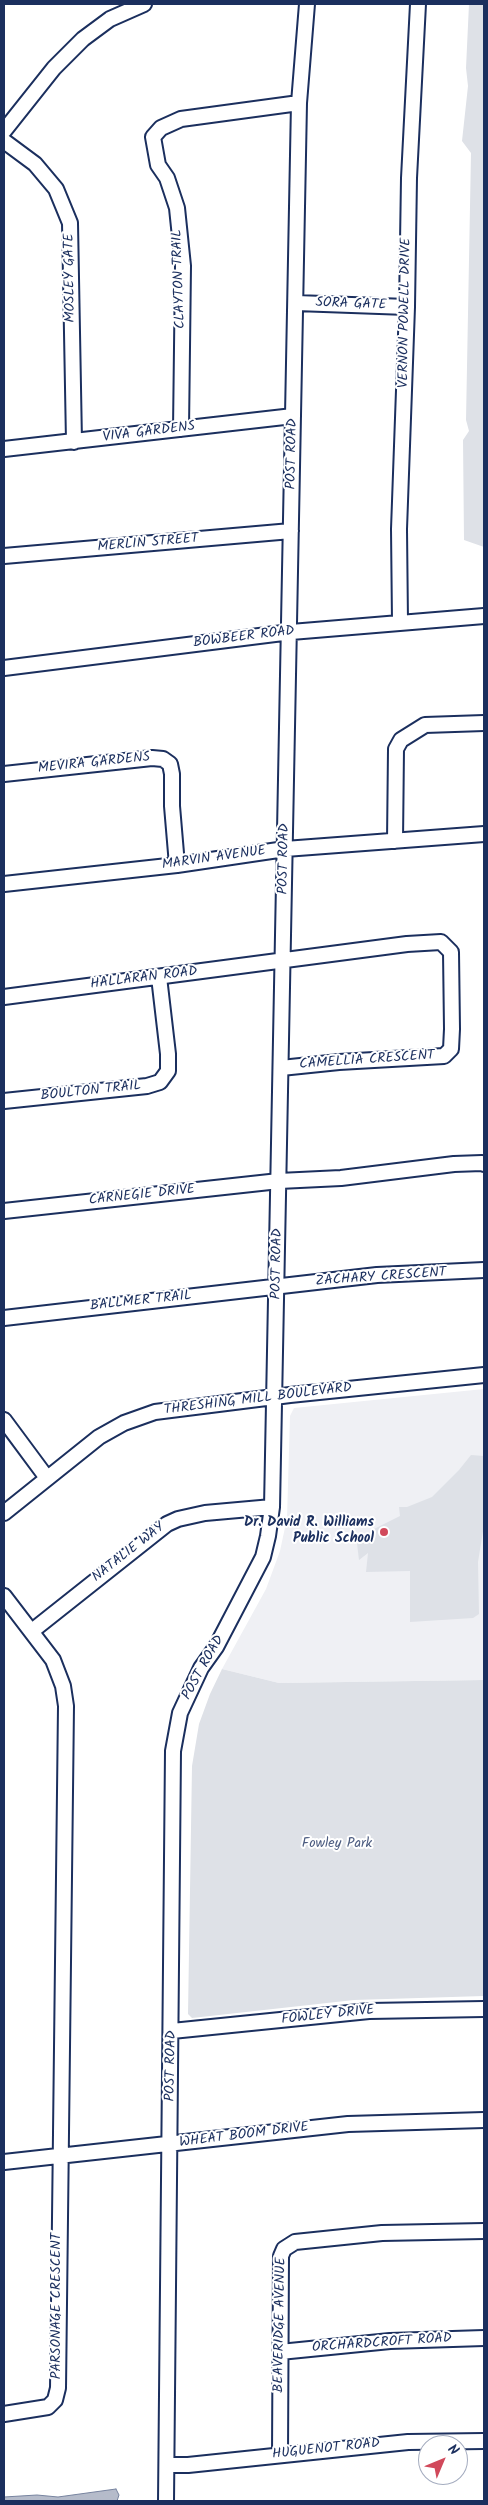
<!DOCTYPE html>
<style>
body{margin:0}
#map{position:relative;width:488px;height:2505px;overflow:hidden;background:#fff;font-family:Kalam,sans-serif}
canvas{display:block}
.frame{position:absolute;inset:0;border:5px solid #1b2f5e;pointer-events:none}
.north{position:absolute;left:418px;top:2435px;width:50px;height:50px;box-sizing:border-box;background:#fff;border:1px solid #a4acbf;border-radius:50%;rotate:45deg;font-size:14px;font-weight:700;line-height:20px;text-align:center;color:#1b2f5e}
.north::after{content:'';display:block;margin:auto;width:18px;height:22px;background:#d1495b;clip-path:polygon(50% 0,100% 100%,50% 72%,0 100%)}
</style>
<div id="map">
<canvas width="488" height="2505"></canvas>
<div class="frame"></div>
<div class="north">N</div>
</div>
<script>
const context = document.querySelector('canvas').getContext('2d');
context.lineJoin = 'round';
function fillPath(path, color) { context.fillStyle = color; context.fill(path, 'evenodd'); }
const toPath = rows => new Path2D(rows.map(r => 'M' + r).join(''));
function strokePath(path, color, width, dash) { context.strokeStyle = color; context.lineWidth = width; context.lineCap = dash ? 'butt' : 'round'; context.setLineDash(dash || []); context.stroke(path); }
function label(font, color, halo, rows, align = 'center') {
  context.font = font + ' Kalam,sans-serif'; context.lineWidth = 4; context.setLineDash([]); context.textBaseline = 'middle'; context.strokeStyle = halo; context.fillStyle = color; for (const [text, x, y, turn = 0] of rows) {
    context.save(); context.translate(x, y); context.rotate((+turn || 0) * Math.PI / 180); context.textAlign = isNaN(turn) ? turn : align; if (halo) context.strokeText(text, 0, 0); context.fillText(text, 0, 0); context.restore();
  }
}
const built = toPath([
 [484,1389,484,1680,279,1683,222,1669,266,1589,280,1551,287,1518,290,1416,294,1408]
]);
const green = toPath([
 [469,4,484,4,484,547,464,540,463,440,469,431,466,420,471,153,462,141,468,86,466,68],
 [471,1455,484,1456,484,1525,478,1562,479,1614,473,1618,410,1622,410,1571,366,1572,368,1553,359,1560,357,1543,372,1530,400,1516,399,1507,407,1507,432,1497,459,1470],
 [222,1669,279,1683,484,1680,484,1996,354,2000,192,2018,188,2014,192,1766,199,1724,210,1694]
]);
const water = toPath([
 [116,2489,119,2495,117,2501,4,2501,4,2497,37,2495,58,2497,116,2489]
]);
const minor = toPath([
 [4,131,54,68,83,39,110,19,144,4],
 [4,141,35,164,56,189,70,223,74,442],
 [296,303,407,307],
 [181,429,183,266,177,208,167,178,158,165,153,137,161,128,181,119,299,103],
 [4,449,293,416],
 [4,556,291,531],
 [400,622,399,529,407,307,409,178,418,4],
 [4,668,291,632,484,616],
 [4,774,152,758,163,759,170,764,172,774,172,806,177,865],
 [395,841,396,749,401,740,425,725,484,723],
 [4,884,177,865,285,849,484,834],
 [4,997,407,944,441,942,451,952,452,1029,451,1049,444,1056,339,1062,281,1068],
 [4,1101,147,1086,160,1082,168,1071,168,1054,159,977],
 [4,1211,279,1181,341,1178,454,1164,482,1163,484,1164],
 [4,1318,377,1275,484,1270],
 [4,1420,47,1478],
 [4,1513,99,1437,124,1423,155,1412,290,1395,484,1375],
 [4,1596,53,1660,63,1686,66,1706,58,2388,55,2400,48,2407,4,2414],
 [32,1631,167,1524,178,1519,205,1513,272,1507],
 [172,2031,369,2011,484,2009],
 [4,2162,348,2124,484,2120],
 [280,2352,390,2341,484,2338],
 [280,2455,281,2256,284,2249,295,2242,382,2233,484,2231],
 [168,2465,188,2465,408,2442,484,2441],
 [166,2501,173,1751,180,1713,201,1668,216,1647,263,1557,268,1536,272,1507,299,103,307,4]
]);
const markers = [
 [384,1532,5,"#d1495b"]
];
const streetNames = [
 ["MOSLEY GATE",71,278,-91],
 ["CLAYTON TRAIL",180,279,-92],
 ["SORA GATE",351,305,2],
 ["VERNON POWELL DRIVE",406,313,-89],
 ["VIVA GARDENS",149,433,-7],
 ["POST ROAD",293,454,-89],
 ["MERLIN STREET",148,544,-5],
 ["BOWBEER ROAD",244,638,-7],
 ["MEVIRA GARDENS",94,764,-6],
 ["MARVIN AVENUE",214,859,-8],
 ["POST ROAD",285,859,-89],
 ["HALLARAN ROAD",144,979,-7],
 ["CAMELLIA CRESCENT",367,1061,-4],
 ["BOULTON TRAIL",91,1092,-6],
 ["CARNEGIE DRIVE",142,1196,-6],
 ["POST ROAD",278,1264,-89],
 ["ZACHARY CRESCENT",381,1278,-4],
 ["BALLMER TRAIL",141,1302,-6],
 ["THRESHING MILL BOULEVARD",258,1400,-7],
 ["NATALIE WAY",129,1553,-38],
 ["POST ROAD",204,1668,-61],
 ["FOWLEY DRIVE",328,2016,-6],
 ["POST ROAD",172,2066,-89],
 ["WHEAT BOOM DRIVE",244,2136,-7],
 ["PARSONAGE CRESCENT",58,2306,-90],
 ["BEAVERIDGE AVENUE",281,2325,-89],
 ["ORCHARDCROFT ROAD",382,2344,-4],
 ["HUGUENOT ROAD",326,2450,-6]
];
const poiNames = [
 ["Dr. David R. Williams",374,1524],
 ["Public School",374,1540]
];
const parkNames = [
 ["Fowley Park",337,1845]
];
fillPath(built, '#eff0f4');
fillPath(green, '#dee1e7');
fillPath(water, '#b5bbca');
strokePath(water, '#77839f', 1);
strokePath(minor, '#1b2f5e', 18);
strokePath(minor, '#fff', 14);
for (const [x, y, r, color] of markers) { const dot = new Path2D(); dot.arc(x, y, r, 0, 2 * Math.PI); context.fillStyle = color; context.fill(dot); strokePath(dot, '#fff', 2); }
label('14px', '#1b2f5e', '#fff', streetNames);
label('bold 14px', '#1b2f5e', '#fff', poiNames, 'right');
label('14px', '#4c5c80', '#fff', parkNames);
</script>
